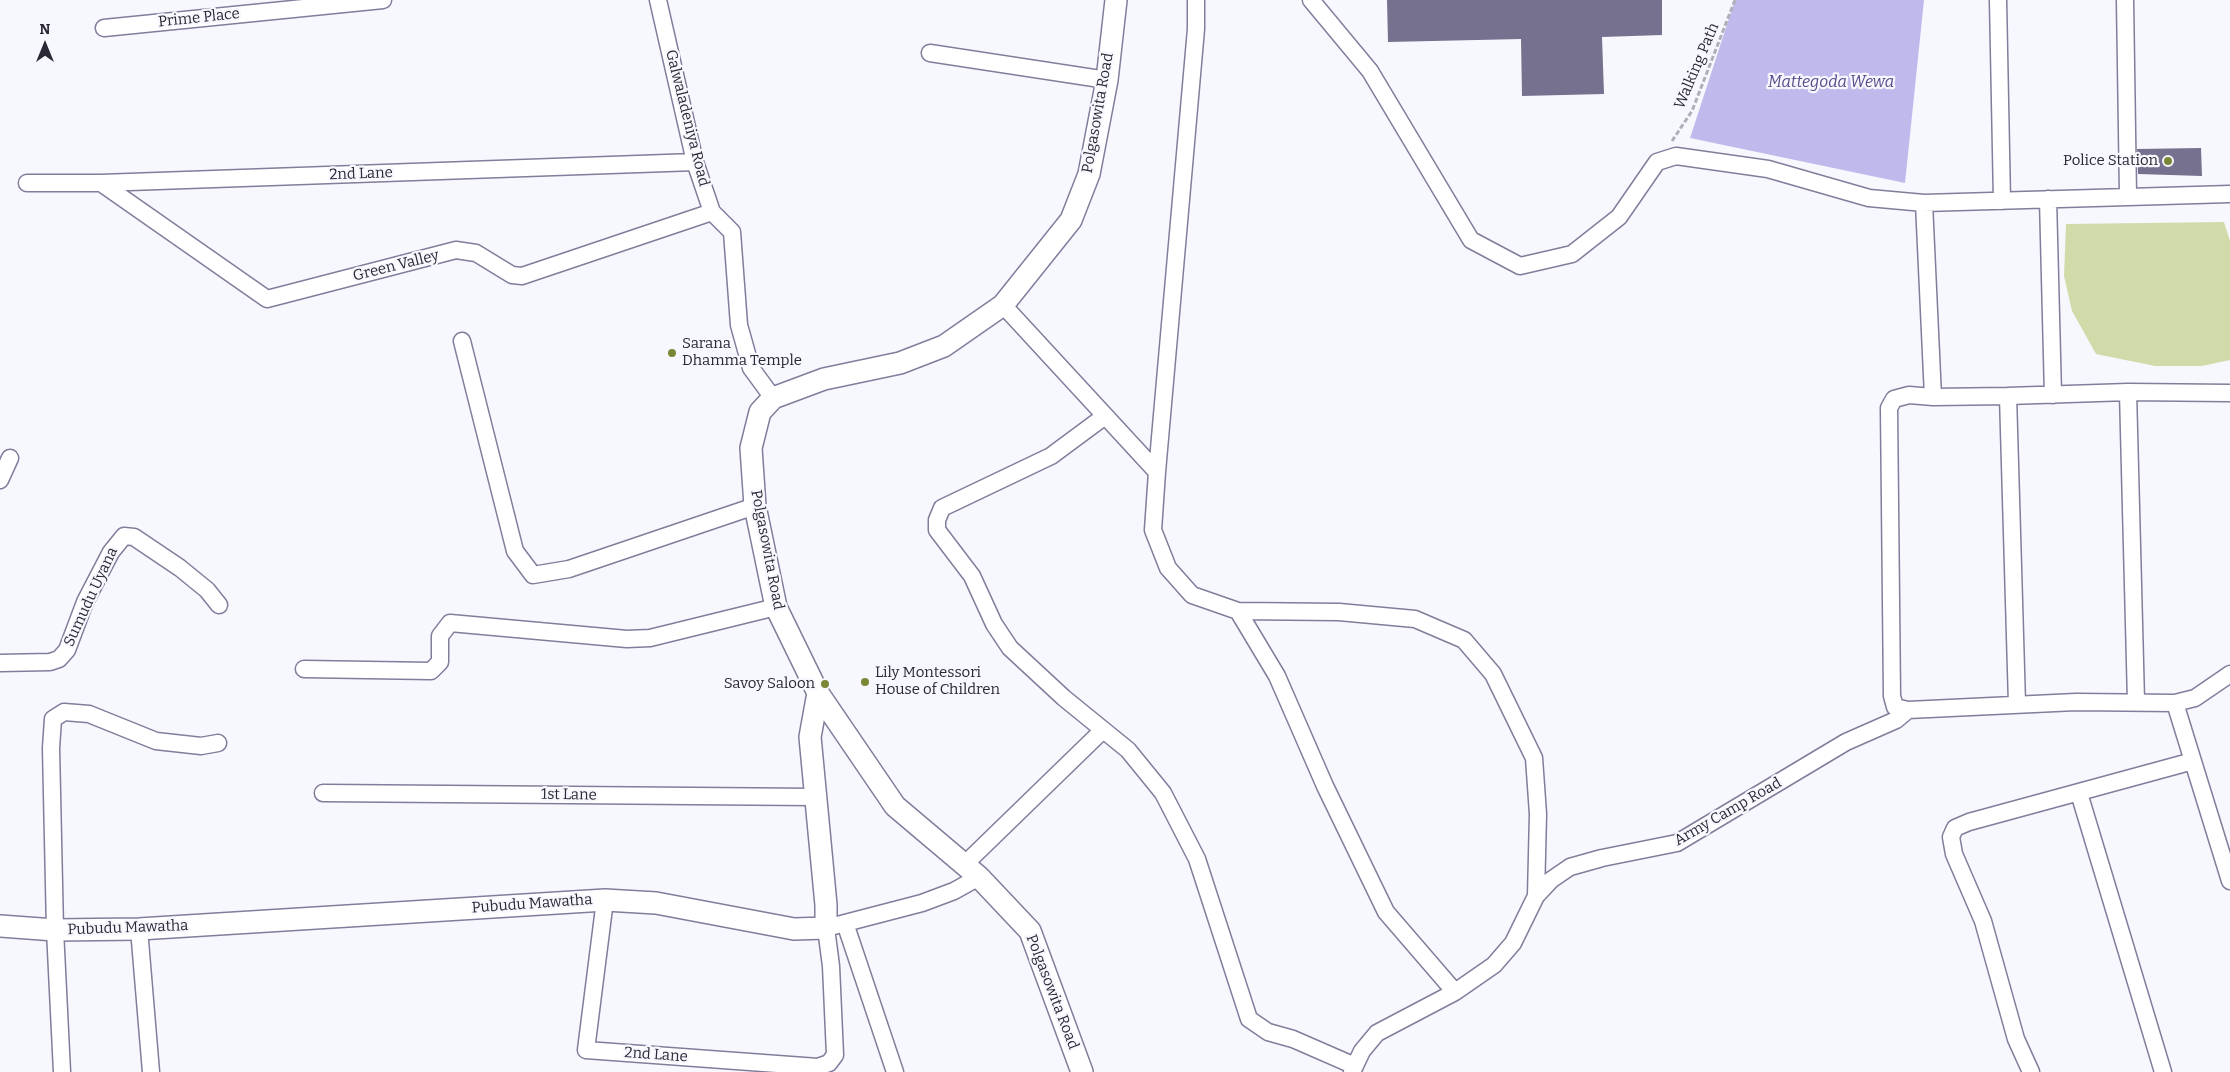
<!DOCTYPE html>
<style>
body{margin:0}
#map{position:relative;width:2230px;height:1072px;overflow:hidden;background:#f7f7fe;font-family:Bitter,serif}
canvas{display:block}
.north{position:absolute;left:20px;top:20px;width:50px;height:50px;-webkit-text-stroke:4px #f7f7fe;paint-order:stroke;rotate:0deg;font-size:14px;font-weight:700;line-height:20px;text-align:center;color:#2a2835}
.north::after{content:'';display:block;margin:auto;width:18px;height:22px;background:#2a2835;clip-path:polygon(50% 0,100% 100%,50% 72%,0 100%)}
</style>
<div id="map">
<canvas width="2230" height="1072"></canvas>
<div class="north">N</div>
</div>
<script>
const context = document.querySelector('canvas').getContext('2d');
context.lineJoin = 'round';
function fillPath(path, color) { context.fillStyle = color; context.fill(path, 'evenodd'); }
const toPath = rows => new Path2D(rows.map(r => 'M' + r).join(''));
function strokePath(path, color, width, dash) { context.strokeStyle = color; context.lineWidth = width; context.lineCap = dash ? 'butt' : 'round'; context.setLineDash(dash || []); context.stroke(path); }
function label(font, color, halo, rows, align = 'center') {
  context.font = font + ' Bitter,serif'; context.lineWidth = 4.5; context.setLineDash([]); context.textBaseline = 'middle'; context.strokeStyle = halo; context.fillStyle = color; for (const [text, x, y, turn = 0] of rows) {
    context.save(); context.translate(x, y); context.rotate((+turn || 0) * Math.PI / 180); context.textAlign = isNaN(turn) ? turn : align; if (halo) context.strokeText(text, 0, 0); context.fillText(text, 0, 0); context.restore();
  }
}
const green = toPath([
 [2224,222,2230,241,2230,360,2202,366,2155,366,2096,354,2072,311,2064,276,2066,224]
]);
const water = toPath([
 [1735,0,1924,0,1905,183,1690,138]
]);
const building = toPath([
 [1387,0,1662,0,1662,35,1602,37,1604,94,1522,96,1521,39,1388,42],
 [2201,148,2202,176,2138,174,2137,149]
]);
const path = toPath([
 [1672,141,1692,111,1735,0]
]);
const minor = toPath([
 [658,0,695,162,712,212,732,232,739,325,751,368,773,398],
 [1311,0,1370,71,1471,240,1520,266,1572,254,1619,217,1657,162,1676,156,1768,169,1869,198,1924,203,2230,194],
 [1998,0,2002,201],
 [2125,0,2128,195],
 [104,28,383,0],
 [930,53,1107,80],
 [27,183,101,183,695,162],
 [101,183,267,299,456,250,476,253,512,275,522,276,712,212],
 [2048,199,2053,395],
 [1924,203,1933,397,1909,395,1894,399,1889,408,1892,696,1895,707,1908,710,2076,702,2175,703,2195,698,2230,674],
 [1003,305,1157,472,1196,29,1196,0],
 [462,341,515,551,533,575,569,569,755,506],
 [2128,392,2136,701],
 [2008,396,2128,392,2230,393],
 [1933,397,2008,396,2017,704],
 [1105,416,1051,456,942,508,937,520,937,530,972,576,994,624,1010,648,1064,698,1128,750,1163,793,1197,859,1249,1019,1268,1032,1293,1039,1355,1066],
 [1157,472,1153,530,1168,568,1192,595,1238,611,1339,612,1415,619,1464,640,1493,674,1534,758,1538,814,1536,896],
 [0,480,10,458],
 [1238,611,1277,676,1325,786,1386,912,1455,992],
 [0,663,50,662,59,659,67,650,85,602,111,552,124,536,134,537,180,568,207,590,219,605],
 [304,669,431,671,440,662,440,636,450,623,627,639,650,638,776,607],
 [2175,703,2230,881],
 [323,793,815,797],
 [2079,793,2163,1072],
 [964,865,1103,730],
 [605,900,586,1050,818,1067,829,1063,835,1055,831,966,826,928,922,903,954,891,979,877],
 [845,923,895,1072],
 [139,929,151,1072],
 [62,1072,55,930,51,748,53,719,64,712,89,714,156,741,201,746,218,743],
 [1352,1072,1362,1051,1377,1033,1455,992,1494,965,1513,943,1536,896,1551,880,1570,867,1602,858,1677,843,1846,742,1896,720,1908,710],
 [2031,1072,2016,1039,1983,921,1954,854,1951,837,1955,828,1969,822,2193,761]
]);
const tertiary = toPath([
 [0,926,55,930,139,929,605,900,656,903,794,929,826,928,826,905,810,737,818,693],
 [1082,1072,1030,931,979,877,895,806,818,693,776,607,755,506,751,448,760,412,773,398,824,379,900,363,944,346,1003,305,1071,220,1089,174,1107,80,1116,0]
]);
const markers = [
 [2168,161,5,"#7b8734"],
 [672,353,5,"#7b8734"],
 [865,682,5,"#7b8734"],
 [825,684,5,"#7b8734"]
];
const streetNames = [
 ["Prime Place",199,18,-6],
 ["Walking Path",1697,66,-67],
 ["Polgasowita Road",1098,113,-80],
 ["Galwaladeniya Road",687,118,76],
 ["2nd Lane",361,174,-2],
 ["Green Valley",396,266,-14],
 ["Polgasowita Road",767,550,79],
 ["Sumudu Uyana",91,597,-65],
 ["1st Lane",569,795,1],
 ["Army Camp Road",1728,812,-30],
 ["Pubudu Mawatha",532,904,-4],
 ["Pubudu Mawatha",128,928,-2],
 ["Polgasowita Road",1052,992,69],
 ["2nd Lane",656,1055,4]
];
const poiNames = [
 ["Police Station",2158,161],
 ["Sarana",682,344,"left"],
 ["Dhamma Temple",682,361,"left"],
 ["Lily Montessori",875,673,"left"],
 ["House of Children",875,690,"left"],
 ["Savoy Saloon",815,684]
];
const waterNames = [
 ["Mattegoda Wewa",1831,83]
];
fillPath(green, '#d1dbaa');
fillPath(water, '#c0baec');
fillPath(building, '#75718e');
strokePath(minor, '#817d9b', 19);
strokePath(tertiary, '#817d9b', 24);
strokePath(path, '#b0afb8', 3, [5, 2.5]);
strokePath(minor, '#fff', 16);
strokePath(tertiary, '#fff', 21);
for (const [x, y, r, color] of markers) { const dot = new Path2D(); dot.arc(x, y, r, 0, 2 * Math.PI); context.fillStyle = color; context.fill(dot); strokePath(dot, '#f7f7fe', 2); }
label('15px', '#2a2835', '#f7f7fe', streetNames);
label('15px', '#2a2835', '#f7f7fe', poiNames, 'right');
label('italic 16px', '#574b8a', '#f7f7fe', waterNames);
</script>
